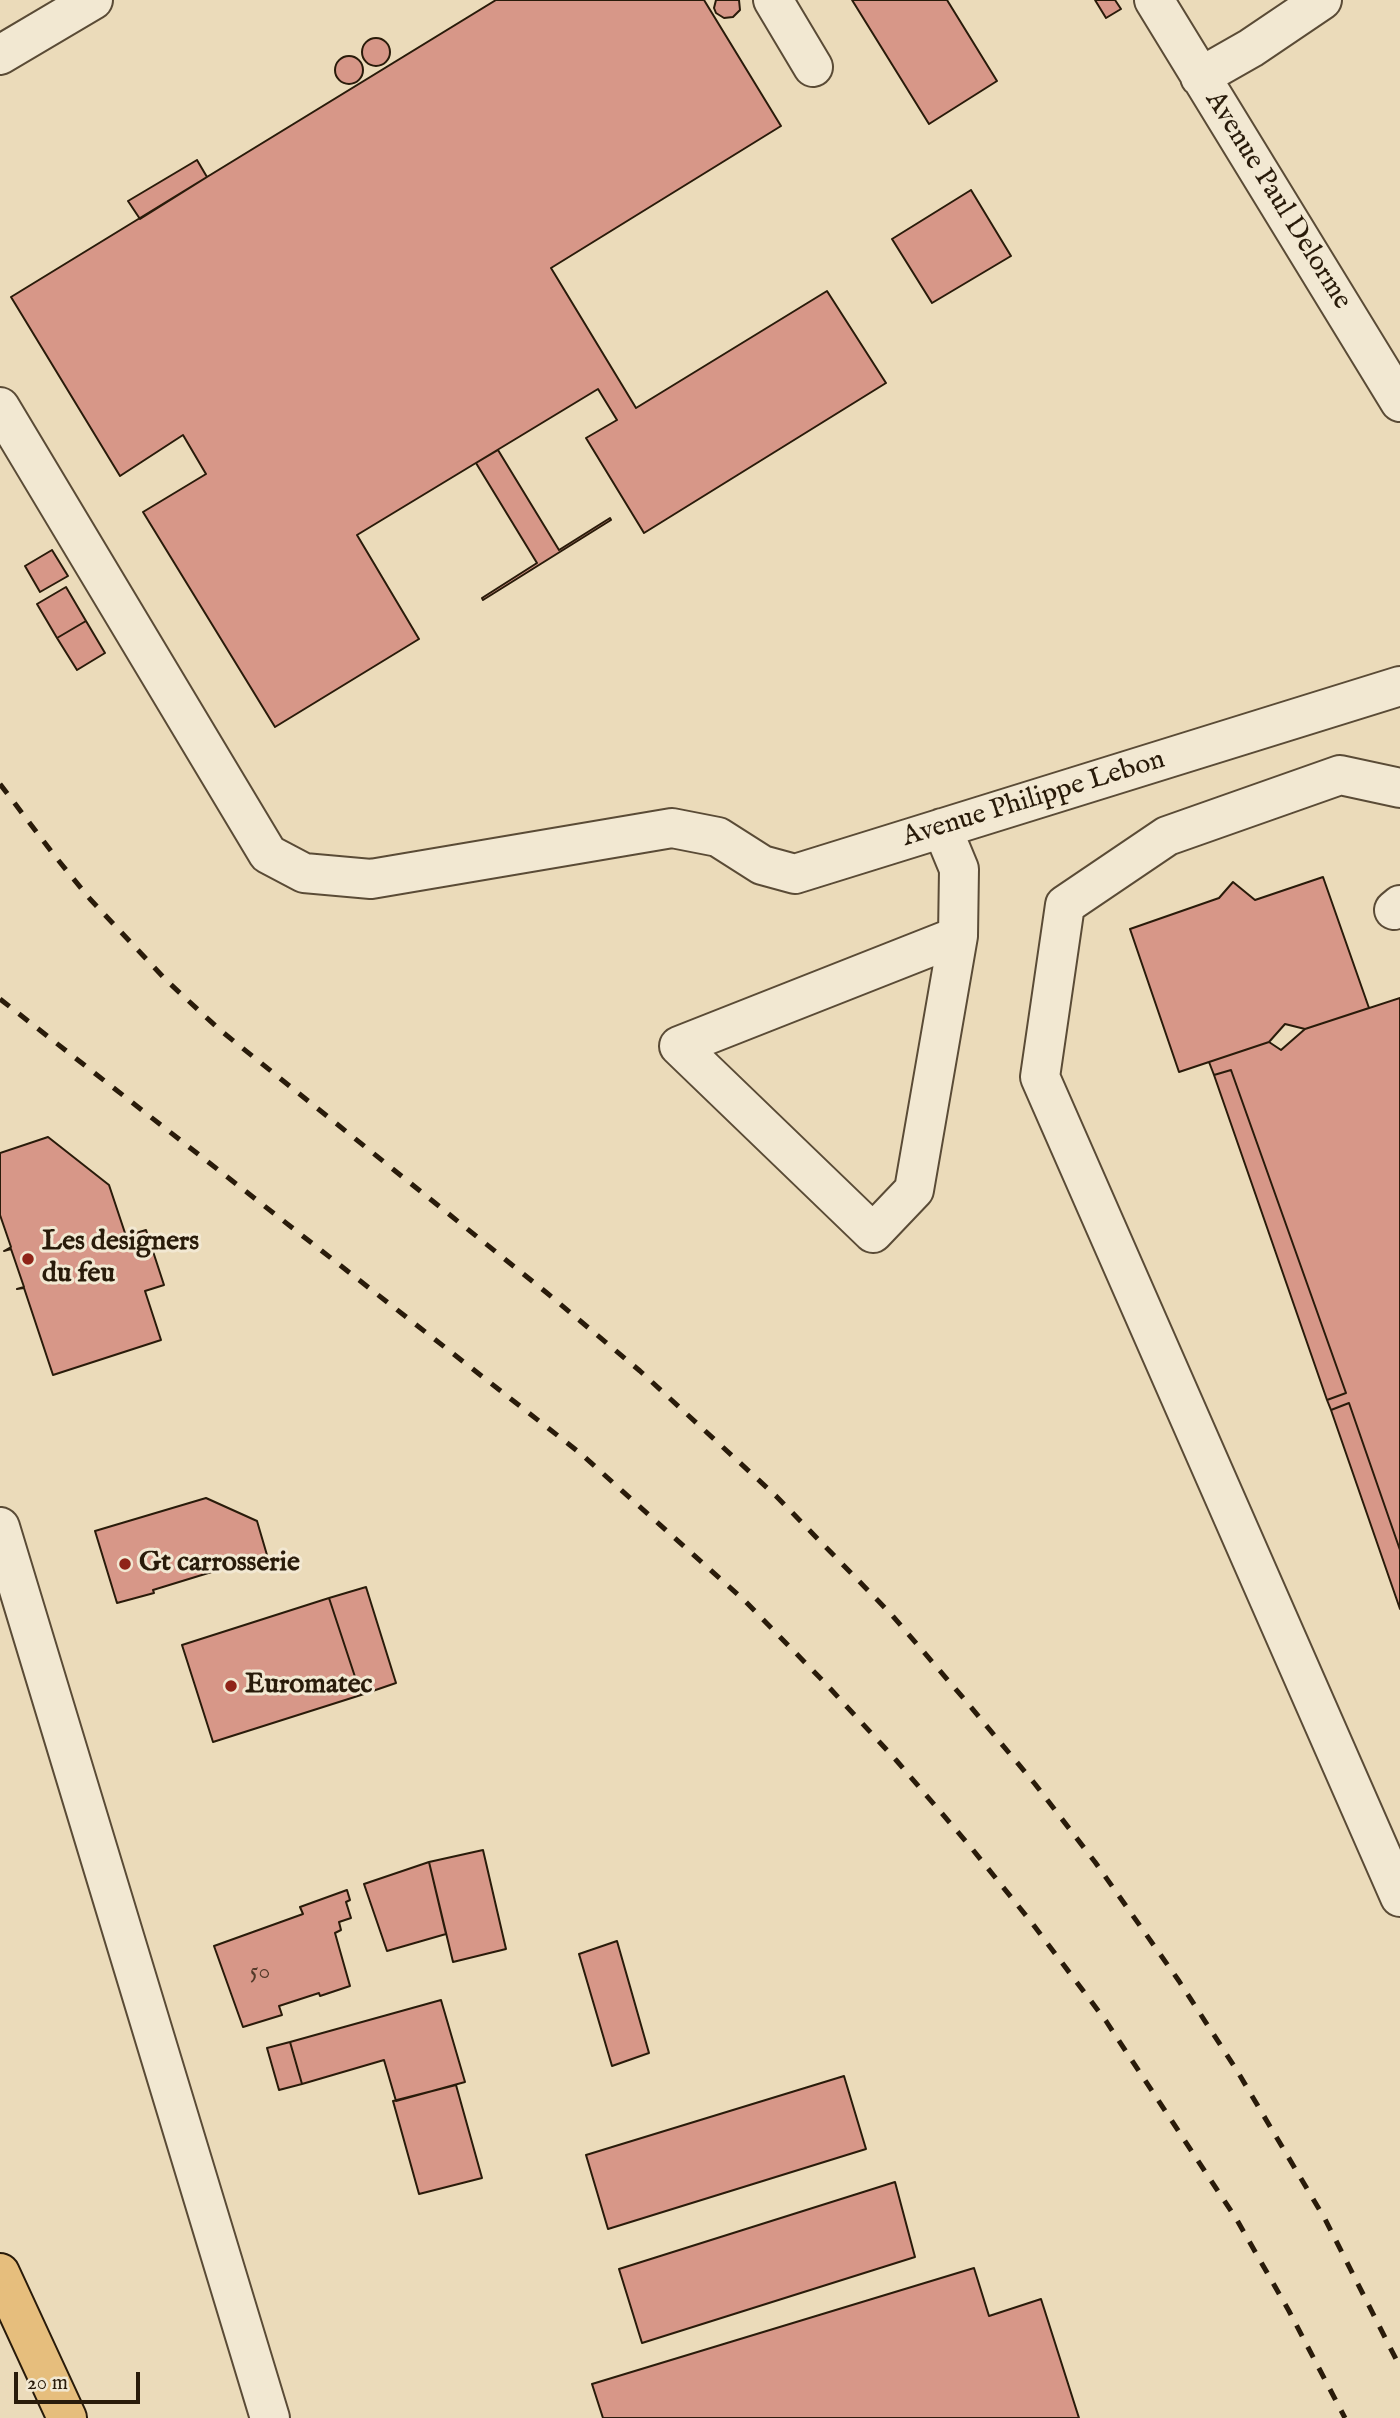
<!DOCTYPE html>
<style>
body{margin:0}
#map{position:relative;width:1400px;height:2418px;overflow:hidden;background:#ebdbba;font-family:"IM FELL English",serif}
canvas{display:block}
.scale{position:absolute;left:14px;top:2372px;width:126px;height:32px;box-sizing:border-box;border:4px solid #291b0a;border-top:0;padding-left:9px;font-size:21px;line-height:24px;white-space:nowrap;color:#291b0a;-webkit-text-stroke:5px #f2e8d2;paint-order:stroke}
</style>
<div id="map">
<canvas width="1400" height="2418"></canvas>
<div class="scale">20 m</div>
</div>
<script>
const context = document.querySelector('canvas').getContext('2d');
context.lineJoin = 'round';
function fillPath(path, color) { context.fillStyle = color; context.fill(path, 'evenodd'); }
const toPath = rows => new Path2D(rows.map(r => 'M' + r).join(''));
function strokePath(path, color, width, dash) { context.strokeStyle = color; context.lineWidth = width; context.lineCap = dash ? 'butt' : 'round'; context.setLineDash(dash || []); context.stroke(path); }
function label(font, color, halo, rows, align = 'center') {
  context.font = font + ' "IM FELL English",serif'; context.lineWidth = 6; context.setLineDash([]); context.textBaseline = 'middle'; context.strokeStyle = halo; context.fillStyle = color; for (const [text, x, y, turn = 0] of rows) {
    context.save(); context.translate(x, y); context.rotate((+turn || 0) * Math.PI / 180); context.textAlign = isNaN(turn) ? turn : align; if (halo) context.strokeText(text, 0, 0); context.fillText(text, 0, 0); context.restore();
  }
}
const building = toPath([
 [496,0,704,0,781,126,551,268,636,408,827,291,886,383,644,533,586,438,617,420,598,389,357,535,419,639,275,727,143,512,206,474,183,435,120,476,11,297,496,0],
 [716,0,739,0,740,10,733,17,724,18,716,13,714,8,716,0],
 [852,0,947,0,997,81,929,124,852,0],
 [1095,0,1115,0,1121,9,1106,18,1095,0],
 '362 52a14 14 0 1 1 28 0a14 14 0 1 1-28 0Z',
 '335 70a14 14 0 1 1 28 0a14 14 0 1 1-28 0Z',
 [197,160,207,177,140,219,128,201,197,160],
 [971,190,1011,256,932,303,892,239,971,190],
 [498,450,559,550,610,518,611,520,483,600,482,598,537,563,476,463,498,450],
 [52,550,68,576,40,592,25,566,52,550],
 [66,587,86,621,57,638,37,604,66,587],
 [86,621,105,653,77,670,57,638,86,621],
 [1323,877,1369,1008,1305,1029,1285,1024,1269,1042,1179,1072,1130,929,1219,898,1233,882,1255,900,1323,877],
 [1400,998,1400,1550,1349,1403,1331,1410,1327,1400,1346,1393,1231,1070,1214,1075,1209,1062,1269,1042,1281,1050,1305,1029,1400,998],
 [1231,1070,1346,1393,1327,1400,1214,1075,1231,1070],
 [48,1137,109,1185,126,1236,146,1230,164,1285,145,1291,161,1340,53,1375,24,1288,17,1289,24,1287,11,1249,4,1251,11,1247,0,1215,0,1153,48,1137],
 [1349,1403,1400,1550,1400,1609,1331,1410,1349,1403],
 [206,1498,257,1521,267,1555,153,1590,154,1593,117,1603,95,1531,206,1498],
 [366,1587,396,1683,361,1695,329,1598,366,1587],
 [329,1598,361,1695,213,1742,182,1645,329,1598],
 [483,1850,506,1949,453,1962,429,1862,483,1850],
 [429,1862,446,1934,387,1951,364,1884,429,1862],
 [347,1890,350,1900,346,1902,351,1918,339,1922,341,1930,335,1933,350,1986,320,1996,319,1993,279,2006,282,2015,243,2027,214,1946,303,1914,300,1907,347,1890],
 [617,1941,649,2053,612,2066,579,1954,617,1941],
 [441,2000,465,2082,396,2101,384,2060,302,2084,290,2042,441,2000],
 [290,2042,302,2084,279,2090,267,2048,290,2042],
 [844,2076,866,2149,608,2229,586,2155,844,2076],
 [456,2085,482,2178,419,2194,393,2101,456,2085],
 [895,2182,915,2257,642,2343,619,2269,895,2182],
 [974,2268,989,2316,1041,2299,1079,2418,603,2418,592,2384,974,2268]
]);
const minor = toPath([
 [773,0,813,67],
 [1154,0,1400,402],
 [0,55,93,0],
 [1200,77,1251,48,1322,0],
 [0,407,268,854,304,873,371,879,672,828,718,837,762,865,795,874,1400,686],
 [1400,788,1340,775,1167,836,1065,905,1040,1077,1400,1897],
 [942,828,959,869,958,936,914,1190,873,1233,679,1046,958,936],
 [1394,910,1400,905],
 [0,1527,270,2418]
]);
const highway = toPath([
 [0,2273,67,2418]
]);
const rail = toPath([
 [0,784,54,855,90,899,167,981,220,1030,547,1293,640,1371,776,1496,891,1614,965,1700,1035,1784,1095,1862,1179,1981,1236,2069,1325,2219,1400,2367],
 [0,999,580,1453,745,1601,826,1684,896,1760,969,1845,1032,1923,1106,2021,1237,2220,1289,2311,1345,2418]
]);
const markers = [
 [28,1259,7,"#8f2418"],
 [125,1564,7,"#8f2418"],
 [231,1686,7,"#8f2418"]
];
const numberNames = [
 ["50",260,1973]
];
const streetNames = [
 ["Avenue Paul Delorme",1277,201,58],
 ["Avenue Philippe Lebon",1034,800,-17]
];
const poiNames = [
 ["Les designers",42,1243],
 ["du feu",42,1275],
 ["Gt carrosserie",139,1564],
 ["Euromatec",245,1686]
];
fillPath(building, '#d79788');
strokePath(building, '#291b0a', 2);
strokePath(minor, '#5a4b36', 42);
strokePath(highway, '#291b0a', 42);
strokePath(minor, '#f2e8d2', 38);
strokePath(highway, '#e6be7d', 38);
strokePath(rail, '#291b0a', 5, [12, 12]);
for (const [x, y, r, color] of markers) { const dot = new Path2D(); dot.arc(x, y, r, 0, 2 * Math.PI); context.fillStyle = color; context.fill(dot); strokePath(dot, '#f2e8d2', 2.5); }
label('24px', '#543a2a', null, numberNames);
label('28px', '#291b0a', '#f2e8d2', streetNames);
label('bold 28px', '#291b0a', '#f2e8d2', poiNames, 'left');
</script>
